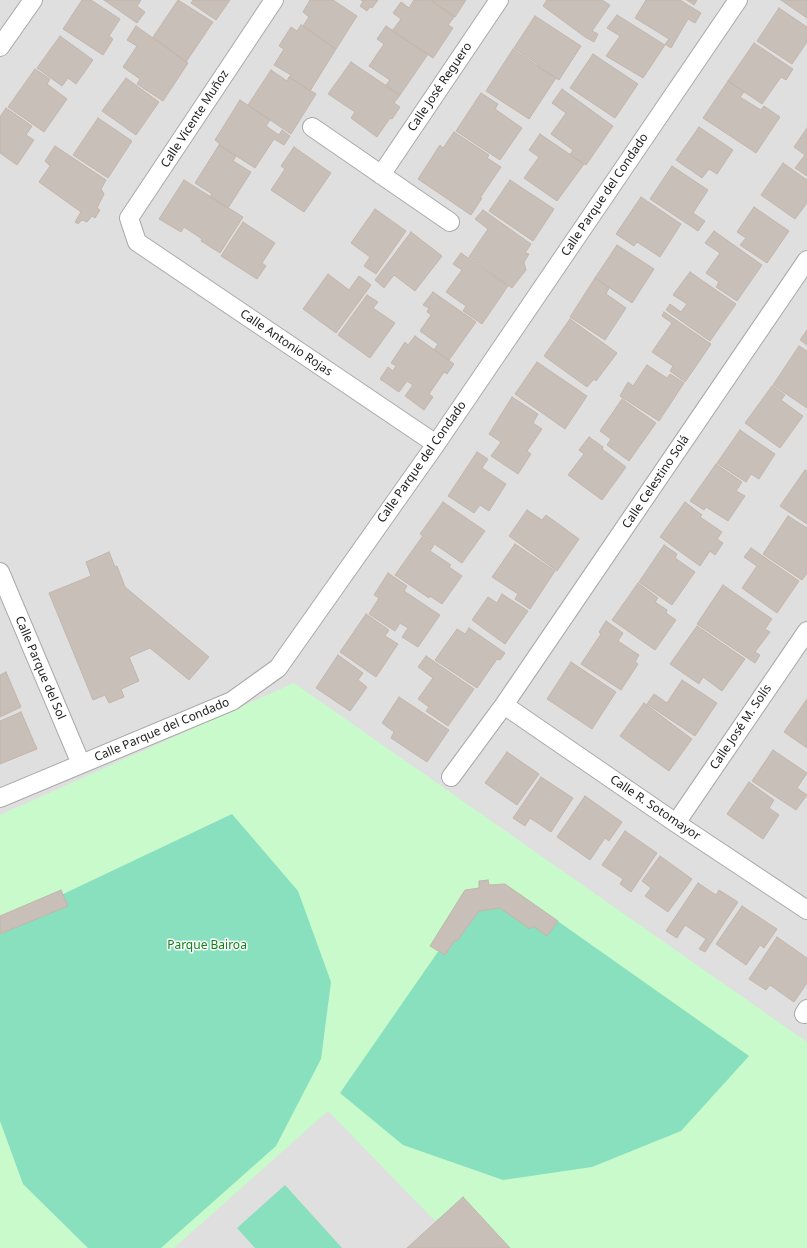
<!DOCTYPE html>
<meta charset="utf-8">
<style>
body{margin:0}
canvas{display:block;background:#f2efe9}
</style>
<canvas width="807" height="1248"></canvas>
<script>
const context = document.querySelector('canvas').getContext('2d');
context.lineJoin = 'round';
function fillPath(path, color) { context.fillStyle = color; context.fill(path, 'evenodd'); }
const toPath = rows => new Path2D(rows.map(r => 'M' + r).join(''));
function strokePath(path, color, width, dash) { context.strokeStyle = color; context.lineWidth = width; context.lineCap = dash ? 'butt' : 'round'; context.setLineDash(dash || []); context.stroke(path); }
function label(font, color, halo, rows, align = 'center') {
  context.font = font + ' "Noto Sans",sans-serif'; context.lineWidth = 3; context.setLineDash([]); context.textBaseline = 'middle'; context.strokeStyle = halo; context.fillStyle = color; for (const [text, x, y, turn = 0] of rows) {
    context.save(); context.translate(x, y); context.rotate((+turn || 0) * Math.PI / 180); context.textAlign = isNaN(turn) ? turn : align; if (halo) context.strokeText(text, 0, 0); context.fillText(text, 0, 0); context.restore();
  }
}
const residential = toPath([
 [0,0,807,0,807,1248,0,1248]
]);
const park = toPath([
 [294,683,807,1042,807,1248,508,1248,465,1201,435,1221,328,1111,174,1248,0,1248,0,815]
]);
const pitch = toPath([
 [232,814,298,891,331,982,321,1059,276,1146,161,1248,88,1248,23,1184,0,1121,0,924],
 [515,891,749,1056,681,1131,592,1167,503,1180,403,1145,340,1093,469,907],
 [285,1185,342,1248,255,1248,237,1228]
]);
const building = toPath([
 [82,0,91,0,120,19,109,36,113,39,103,55,63,29,82,0],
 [104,0,141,0,137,6,145,12,137,23,104,0],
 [178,0,213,22,186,62,153,37,178,0],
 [193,0,230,0,216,20,191,3,193,0],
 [310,0,333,0,357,16,336,49,303,26,309,17,303,12,310,0],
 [361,0,378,0,372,8,370,7,367,11,360,6,363,2,361,0],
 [414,0,430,0,454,17,448,25,453,28,433,58,392,31,401,19,393,13,401,2,409,8,414,0],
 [431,0,466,0,455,17,431,0],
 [547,0,602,0,610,5,592,31,598,34,594,42,585,37,543,6,547,0],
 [646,0,680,0,701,13,695,23,688,19,671,48,665,44,669,39,635,18,646,0],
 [687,0,697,0,694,5,687,0],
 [781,0,807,0,807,18,781,0],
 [779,8,807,27,807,42,792,64,757,41,779,8],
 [617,15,665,45,643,78,606,56,620,36,607,28,617,15],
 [535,16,581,46,559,80,538,67,539,65,514,48,535,16],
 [301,25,336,49,310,91,289,77,291,75,274,65,284,49,279,46,291,27,297,31,301,25],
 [136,26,188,63,163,101,137,84,140,79,123,67,137,46,127,40,136,26],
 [386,26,428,54,400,95,385,86,390,80,369,66,384,44,377,39,386,26],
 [60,36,93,60,76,84,68,78,62,86,37,68,60,36],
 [754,43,793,69,786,80,781,77,762,104,728,81,754,43],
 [513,49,556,78,529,119,486,91,513,49],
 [593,54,638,84,615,118,570,88,593,54],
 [351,62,400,95,394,103,400,107,392,119,390,118,377,137,351,118,355,112,328,94,351,62],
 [35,69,50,79,47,84,67,99,44,132,8,107,35,69],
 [271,70,287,81,289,77,316,94,291,134,248,105,271,70],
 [126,78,159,102,136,135,102,111,126,78],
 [728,81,744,92,740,97,761,110,764,106,780,117,756,153,703,118,728,81],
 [562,89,613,126,586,165,570,155,573,150,551,134,566,113,552,103,562,89],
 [481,93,498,104,495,109,522,128,500,160,456,131,481,93],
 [240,100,270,120,266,126,279,135,282,130,290,136,284,145,274,139,255,168,219,145,220,144,215,140,240,100],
 [6,108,32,126,26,135,34,140,17,165,0,153,0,117,6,108],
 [98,118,132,141,108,178,73,155,98,118],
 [699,127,733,150,717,174,709,169,702,178,676,160,699,127],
 [807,128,807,176,795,168,805,155,794,147,807,128],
 [454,132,489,155,487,158,501,167,480,198,482,198,471,215,418,179,440,145,443,148,454,132],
 [540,134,584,164,557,201,524,178,539,157,529,150,540,134],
 [219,145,236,156,233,161,251,172,228,208,210,197,212,194,195,183,219,145],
 [55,146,106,180,101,189,104,194,97,208,100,210,95,218,92,216,87,222,82,220,78,224,75,222,81,212,39,182,50,166,45,161,55,146],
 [294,147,331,173,304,212,271,190,285,169,281,166,294,147],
 [783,163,807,180,807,203,795,219,761,195,783,163],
 [672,166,708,190,693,213,705,221,698,231,650,199,672,166],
 [184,180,243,217,220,253,201,241,202,239,184,227,181,232,159,219,184,180],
 [510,180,554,209,533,241,489,211,510,180],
 [641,197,681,224,660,257,637,242,634,246,616,234,641,197],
 [754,207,789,231,767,263,740,245,746,238,737,232,754,207],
 [375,209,406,231,376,274,364,266,370,257,351,243,375,209],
 [483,210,531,244,525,253,529,254,524,262,526,270,512,288,469,257,488,229,475,219,483,210],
 [243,222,275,243,262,263,266,266,257,279,221,256,243,222],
 [714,231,762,265,737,301,716,287,719,282,706,273,720,253,705,243,714,231],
 [411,232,442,256,415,291,394,275,384,288,375,280,411,232],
 [617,245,654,269,632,303,595,278,617,245],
 [461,253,508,286,482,324,463,311,466,306,446,292,462,270,453,264,461,253],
 [690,272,736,304,710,341,666,310,670,304,681,312,687,304,673,295,690,272],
 [328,274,349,290,359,276,371,285,336,333,303,309,328,274],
 [595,278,609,288,606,294,626,308,605,340,570,317,595,278],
 [433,292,476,322,449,360,434,350,438,344,420,331,431,315,427,312,429,308,423,305,433,292],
 [367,295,378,302,373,308,395,323,370,358,338,335,367,295],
 [664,312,711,344,685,382,670,371,673,366,652,352,672,323,662,316,664,312],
 [570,319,617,353,596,381,594,379,587,387,544,356,570,319],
 [807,330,807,345,800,340,807,330],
 [415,336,454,364,447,374,444,372,429,394,433,397,424,410,405,396,413,385,407,381,399,392,380,379,388,367,393,371,396,366,391,363,405,342,408,345,415,336],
 [799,346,807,351,807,408,773,385,799,346],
 [537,362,587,396,565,429,515,394,537,362],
 [647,365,667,378,670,374,684,383,659,421,620,396,628,382,633,386,647,365],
 [772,386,785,395,781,400,803,416,780,448,745,423,772,386],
 [512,397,538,414,533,423,542,429,527,451,531,454,518,474,491,456,501,442,489,434,512,397],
 [622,399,656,423,629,461,607,445,611,439,600,431,622,399],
 [740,430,775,454,759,479,751,474,746,482,717,463,740,430],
 [589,437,603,447,602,449,626,467,602,500,568,475,584,454,579,450,589,437],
 [477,452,488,459,482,468,506,484,489,511,480,505,474,513,448,496,477,452],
 [716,464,742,482,736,491,745,496,728,521,706,507,704,510,690,501,716,464],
 [805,470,807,471,807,524,780,506,805,470],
 [443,502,485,531,462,563,420,534,443,502],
 [685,502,702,515,700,517,722,532,717,539,723,543,715,555,710,551,700,566,660,537,685,502],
 [527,510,542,520,546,515,579,539,557,571,509,536,527,510],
 [788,516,807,528,807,573,802,580,763,554,788,516],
 [422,537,434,545,430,551,451,565,449,567,462,576,442,604,430,596,429,598,395,575,422,537],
 [515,544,555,571,530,609,515,599,518,594,492,577,515,544],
 [664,545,677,554,675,558,695,572,672,605,639,582,664,545],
 [751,548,799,581,777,613,742,588,757,566,744,557,751,548],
 [109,552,115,567,117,566,125,587,209,657,189,680,150,648,129,657,139,681,121,689,124,697,109,703,105,695,93,700,49,593,91,576,86,562,109,552],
 [388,573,407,586,404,591,440,615,418,647,402,637,408,628,400,623,395,631,369,614,379,598,374,595,388,573],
 [638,583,658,598,655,602,667,610,666,613,676,620,655,650,612,620,638,583],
 [723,585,772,619,765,629,770,632,755,652,760,655,755,663,697,624,723,585],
 [502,594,528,611,505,644,472,620,488,597,497,603,502,594],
 [366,614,389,630,385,636,398,644,376,677,340,652,366,614],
 [606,621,623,633,618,641,639,655,635,662,638,664,621,690,581,664,601,634,599,632,606,621],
 [697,626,745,659,722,691,703,677,699,684,670,664,697,626],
 [469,628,505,653,500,660,497,659,477,688,435,660,457,629,465,634,469,628],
 [338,655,363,673,358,680,367,687,350,711,316,688,338,655],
 [426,656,474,689,448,726,426,711,429,707,418,699,433,678,418,667,426,656],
 [571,662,616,692,592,729,547,699,571,662],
 [6,672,21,707,0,717,0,675,6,672],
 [682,680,717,703,695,736,647,704,654,694,667,703,682,680],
 [399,697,449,730,427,762,391,738,394,732,382,723,399,697],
 [807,699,807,748,784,732,807,699],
 [644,703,692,739,669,771,620,736,644,703],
 [21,712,37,749,0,764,0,721,21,712],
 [773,750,807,773,797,788,807,795,796,810,752,781,773,750],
 [507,752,539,774,517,805,485,783,507,752],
 [541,777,573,798,551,832,530,818,525,826,513,818,541,777],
 [749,782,774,800,769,808,779,815,763,839,727,814,749,782],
 [585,796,622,822,609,841,605,838,590,860,557,837,585,796],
 [625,831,657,853,631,892,620,884,623,879,602,865,625,831],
 [660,856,692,879,668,912,645,896,651,888,642,881,660,856],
 [488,880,489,885,505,884,558,921,547,936,533,926,530,929,500,908,479,911,457,941,455,940,445,955,430,946,465,890,479,888,479,881,488,880],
 [698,883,716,895,719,890,738,902,705,952,699,949,706,939,685,925,677,938,666,931,698,883],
 [61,890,68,906,0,934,0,916,61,890],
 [742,906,777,929,764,948,760,945,746,965,716,944,742,906],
 [777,937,807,958,807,983,794,1002,770,985,766,990,749,979,777,937],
 [463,1197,510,1248,407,1248,463,1197]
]);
const street = toPath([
 [274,0,129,218,137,242,436,444],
 [0,47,33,0],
 [312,127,450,222],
 [381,175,499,0],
 [0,572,81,764],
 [504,705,676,823,807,910],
 [451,777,504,705,807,260],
 [0,798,232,701,278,668,436,444,738,0],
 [676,823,807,631],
 [804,1014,807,1009]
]);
const streetNames = [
 ["Calle José Reguero",440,87,-56],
 ["Calle Vicente Muñoz",195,119,-57],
 ["Calle Parque del Condado",605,195,-56],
 ["Calle Antonio Rojas",286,343,34],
 ["Calle Parque del Condado",422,462,-55],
 ["Calle Celestino Solá",656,482,-56],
 ["Calle Parque del Sol",40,668,67],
 ["Calle José M. Solís",741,727,-56],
 ["Calle Parque del Condado",162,730,-23],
 ["Calle R. Sotomayor",655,808,34]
];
const parkNames = [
 ["Parque Bairoa",207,946]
];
fillPath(residential, '#e0dfdf');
fillPath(park, '#c8facc');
fillPath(pitch, '#88e0be');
fillPath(building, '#c7bfb8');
strokePath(building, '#c4b6ab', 1);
strokePath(street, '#a9a9a9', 20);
strokePath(street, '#fff', 18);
label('12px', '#222', '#fff', streetNames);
label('12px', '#0c8416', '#fff', parkNames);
</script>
